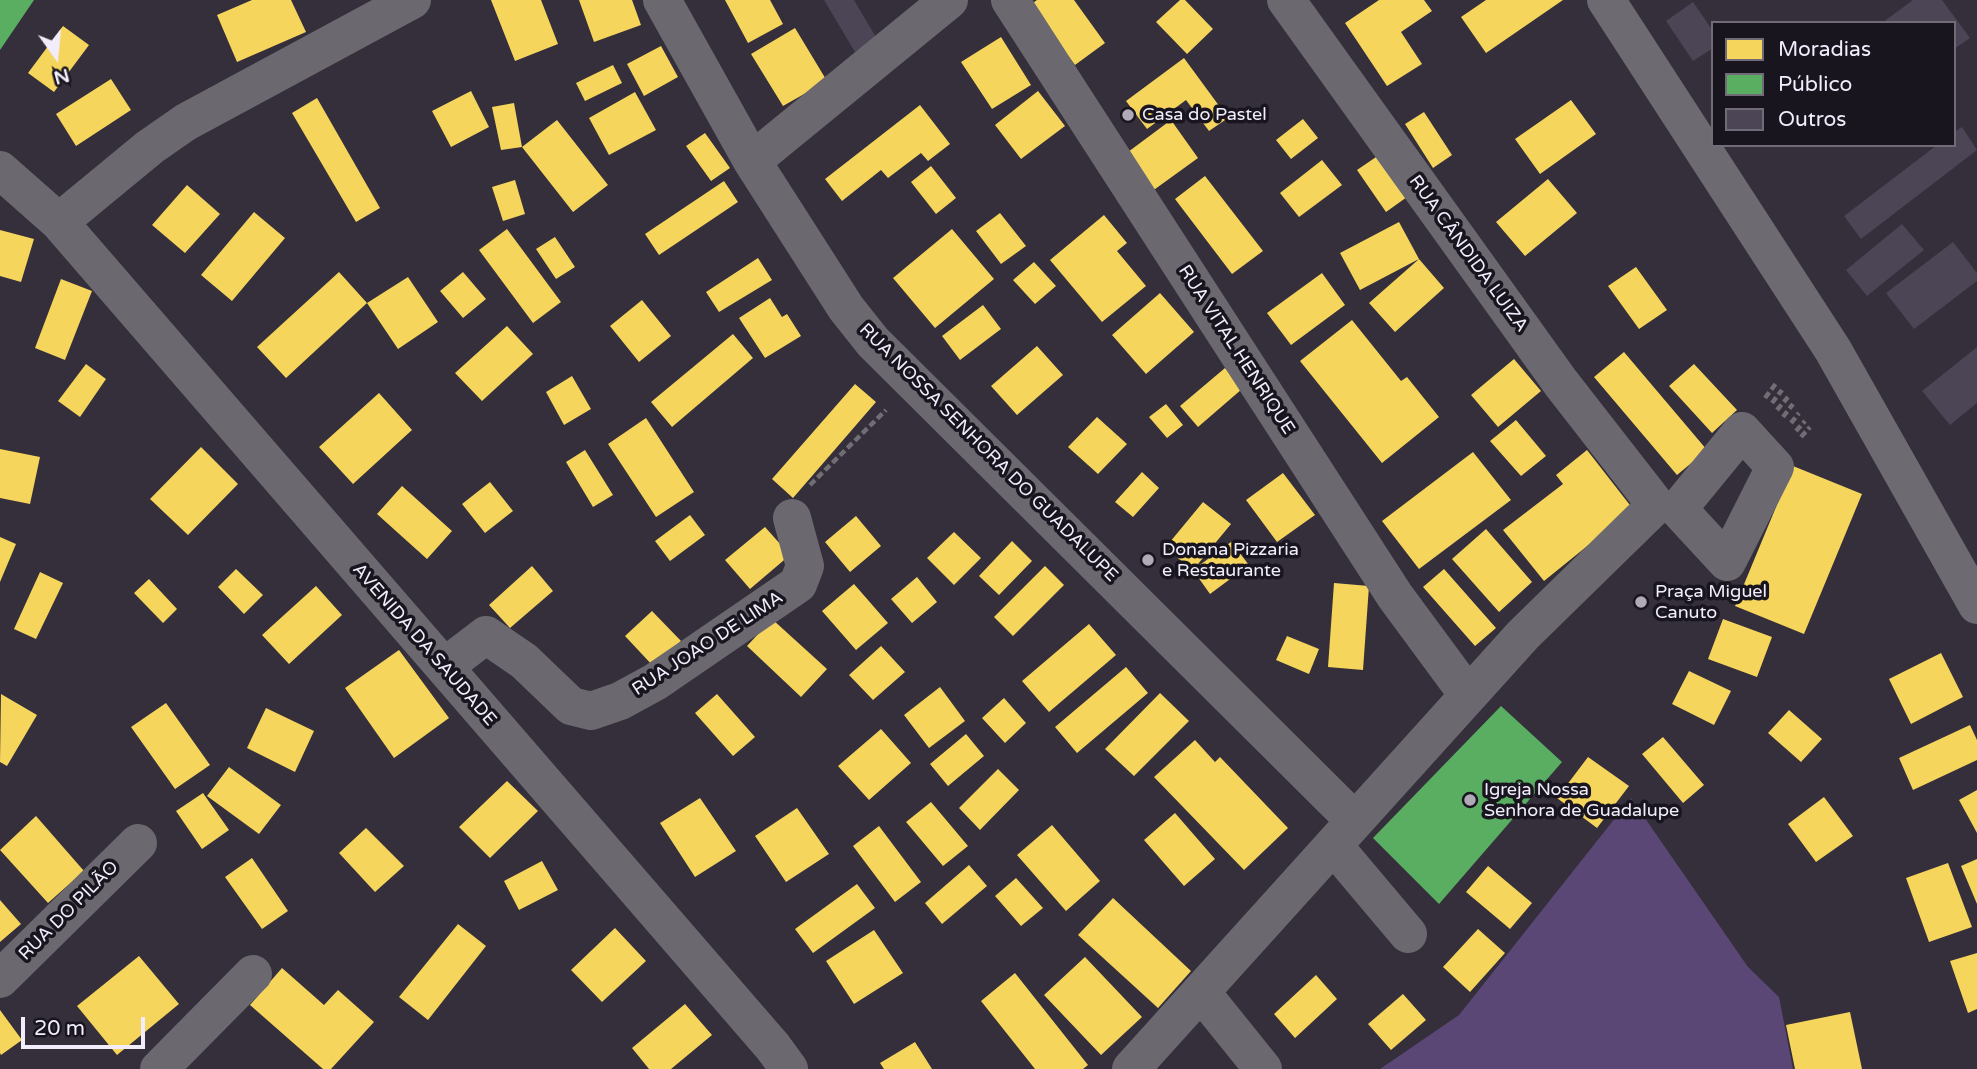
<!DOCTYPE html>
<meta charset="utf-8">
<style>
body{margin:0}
#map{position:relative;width:1977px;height:1069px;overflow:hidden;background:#342f3b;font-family:"Varela Round",sans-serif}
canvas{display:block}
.legend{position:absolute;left:1711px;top:21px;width:245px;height:126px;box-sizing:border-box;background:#19151f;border:2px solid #706b77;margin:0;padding:9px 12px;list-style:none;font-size:21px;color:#f2edfc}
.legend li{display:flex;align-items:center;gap:14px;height:35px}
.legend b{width:35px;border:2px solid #706b77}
.north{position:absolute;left:21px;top:21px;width:70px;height:70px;-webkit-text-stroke:5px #19151f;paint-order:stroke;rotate:165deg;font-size:19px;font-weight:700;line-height:28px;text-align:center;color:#f2edfc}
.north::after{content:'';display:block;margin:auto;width:24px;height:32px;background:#f2edfc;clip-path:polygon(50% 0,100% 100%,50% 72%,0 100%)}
.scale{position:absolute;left:21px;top:1017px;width:124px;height:32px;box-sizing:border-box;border:4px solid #f2edfc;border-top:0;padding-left:9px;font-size:21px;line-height:24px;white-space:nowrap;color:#f2edfc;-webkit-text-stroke:5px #19151f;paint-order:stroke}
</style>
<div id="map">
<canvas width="1977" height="1069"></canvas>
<ul class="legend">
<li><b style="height:19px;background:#f6d55c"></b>Moradias</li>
<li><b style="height:19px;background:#5aae61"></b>Público</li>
<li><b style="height:19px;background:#4b4555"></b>Outros</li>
</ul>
<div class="north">N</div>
<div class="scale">20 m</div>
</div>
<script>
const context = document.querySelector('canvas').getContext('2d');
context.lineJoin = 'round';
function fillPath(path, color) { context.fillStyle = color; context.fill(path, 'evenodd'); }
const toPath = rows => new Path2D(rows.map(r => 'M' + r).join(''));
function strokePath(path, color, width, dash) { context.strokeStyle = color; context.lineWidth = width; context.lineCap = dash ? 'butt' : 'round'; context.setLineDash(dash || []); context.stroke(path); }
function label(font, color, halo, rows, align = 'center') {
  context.font = font + ' "Varela Round",sans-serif'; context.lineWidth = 7; context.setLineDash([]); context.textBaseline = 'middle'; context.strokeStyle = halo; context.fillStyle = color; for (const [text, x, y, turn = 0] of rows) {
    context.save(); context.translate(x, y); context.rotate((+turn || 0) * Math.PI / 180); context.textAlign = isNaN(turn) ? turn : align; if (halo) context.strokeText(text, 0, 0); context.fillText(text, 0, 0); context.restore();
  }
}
const green = toPath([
 [1631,798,1748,967,1779,997,1793,1069,1380,1069,1459,1015]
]);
const homes = toPath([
 [291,0,306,32,237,62,217,15,252,0],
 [491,0,541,0,558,44,515,61],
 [579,0,632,0,641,25,594,42],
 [725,0,770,0,783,24,748,43],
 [1037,0,1074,0,1105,43,1075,65,1030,5],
 [1180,0,1185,0,1213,29,1187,54,1156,22],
 [1379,0,1424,0,1432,11,1401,32,1422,64,1387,86,1345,23],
 [1486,0,1563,0,1486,53,1461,17],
 [63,26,89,45,54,92,28,73],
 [795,28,827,81,783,106,751,54],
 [1001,37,1031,85,992,109,961,62],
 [661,46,678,77,644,96,627,64],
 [1184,58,1228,118,1209,131,1186,100,1147,129,1126,101],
 [613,65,622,83,585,101,576,83],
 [111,79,131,110,76,146,56,114],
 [471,91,489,127,451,147,432,111],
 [1038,91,1065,126,1021,159,995,125],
 [635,92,656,130,609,155,589,118],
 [317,98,380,208,356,222,292,113],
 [1571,100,1596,134,1540,174,1515,139],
 [514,103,522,147,501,150,492,107],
 [920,105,950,144,928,161,921,153,888,178,881,170,842,201,825,179],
 [1424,112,1452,155,1433,168,1405,124],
 [1303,119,1318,138,1291,159,1276,140],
 [557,120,608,185,573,212,522,147],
 [1171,120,1198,158,1151,192,1124,155],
 [705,133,730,168,711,181,686,146],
 [1379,155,1407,197,1386,212,1357,170],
 [1322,160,1342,185,1299,217,1280,193],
 [931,166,956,198,936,214,911,182],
 [1205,176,1263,251,1232,274,1175,199],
 [1548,179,1577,213,1525,256,1496,222],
 [515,180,525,214,503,221,492,187],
 [724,181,738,202,659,255,645,234],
 [187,185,220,214,185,253,152,225],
 [254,212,285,238,232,301,201,275],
 [1000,213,1026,246,1001,264,976,231],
 [1104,215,1127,243,1117,251,1146,286,1102,322,1050,260],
 [1399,222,1419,259,1360,290,1340,253],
 [507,229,561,302,533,323,479,250],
 [952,229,994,279,935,328,893,278],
 [0,230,34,239,21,282,0,276],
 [555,237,575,267,556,279,536,249],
 [758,258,772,280,719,312,706,292],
 [1419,259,1444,288,1395,332,1369,303],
 [1034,262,1056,286,1035,304,1013,280],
 [1636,267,1667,310,1639,329,1608,286],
 [339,272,367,303,408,277,438,322,398,349,367,303,286,378,257,347],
 [463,272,486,299,463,318,440,291],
 [1322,273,1345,305,1291,345,1267,313],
 [61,279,92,291,65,360,35,348],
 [1160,293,1194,332,1146,374,1112,335],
 [770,298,782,317,787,314,801,336,765,358,739,318],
 [642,300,671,336,639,362,610,326],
 [983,305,1001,329,960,360,942,336],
 [1352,320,1401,381,1407,377,1439,417,1382,463,1300,361],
 [507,326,533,354,482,401,455,373],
 [733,334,753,358,672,427,651,402],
 [1037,346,1063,375,1017,415,991,386],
 [1624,352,1707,450,1677,475,1594,377],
 [1514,359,1541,391,1498,427,1471,395],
 [86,364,106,379,80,417,58,401],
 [1694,364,1737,410,1712,433,1669,386],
 [1225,368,1242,389,1198,427,1180,406],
 [572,376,591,409,564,425,546,392],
 [855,384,876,402,793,498,772,479],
 [379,393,412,430,353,484,319,447],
 [1166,404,1183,425,1167,438,1149,417],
 [1097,417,1127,444,1098,474,1068,447],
 [646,418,694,492,656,517,608,444],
 [1516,420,1546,456,1521,476,1490,441],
 [201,447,238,484,188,535,150,499],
 [0,449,40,457,30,504,0,498],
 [585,450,613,495,593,507,566,462],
 [1587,450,1633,509,1544,581,1503,530,1563,484,1556,475],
 [1473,452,1511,500,1419,569,1382,521],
 [1793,466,1862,494,1804,634,1735,606],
 [1142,472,1159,488,1133,517,1115,502],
 [1283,473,1315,515,1277,542,1246,500],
 [490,482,513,511,485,533,462,504],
 [402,486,452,531,427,559,377,514],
 [1203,502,1231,524,1193,570,1165,548],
 [690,515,705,535,670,561,655,541],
 [856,516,881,546,850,572,825,542],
 [765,527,790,555,750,589,725,560],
 [1486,529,1532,582,1499,612,1452,559],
 [954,532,981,558,954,585,927,558],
 [0,537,16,544,0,582],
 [1012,541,1032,561,999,595,979,576],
 [1231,542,1249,565,1210,594,1193,570],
 [532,566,553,591,510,628,489,605],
 [1045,566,1064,585,1013,636,994,617],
 [236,569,263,595,244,614,218,587],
 [1444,569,1496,628,1475,646,1423,587],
 [40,572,63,583,36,639,14,629],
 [917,577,937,602,912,623,891,599],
 [149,579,177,609,163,623,134,593],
 [1334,583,1369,586,1363,670,1328,667],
 [854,584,888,623,856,650,822,611],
 [316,586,342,615,289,664,262,635],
 [652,611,681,641,654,667,625,636],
 [772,619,827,669,801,697,747,646],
 [1723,619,1772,637,1757,677,1708,659],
 [1089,624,1116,655,1049,712,1022,681],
 [1287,636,1319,649,1309,674,1276,660],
 [881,646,905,672,873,700,849,675],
 [399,650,449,718,394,758,345,688],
 [1941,653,1963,697,1911,724,1889,679],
 [1126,667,1148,693,1077,753,1055,727],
 [1689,671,1731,691,1714,725,1672,704],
 [940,687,965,721,929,748,904,715],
 [1160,693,1189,721,1134,776,1105,749],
 [1,694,37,715,7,766,0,762],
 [717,694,755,737,733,756,695,713],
 [1004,698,1026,723,1005,743,982,718],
 [166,703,210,765,175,789,131,727],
 [266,708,314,731,295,772,247,748],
 [1789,710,1822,739,1801,762,1768,733],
 [1970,725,1977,740,1977,760,1913,790,1899,758],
 [881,729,911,763,869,800,838,766],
 [966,734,984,756,948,786,930,764],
 [1663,737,1704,785,1683,803,1642,754],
 [1195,740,1215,762,1220,757,1288,828,1244,870,1154,777],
 [1588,757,1629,786,1597,828,1557,798],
 [229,767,281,805,259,834,207,796],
 [998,769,1019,790,980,830,959,808],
 [507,781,538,811,490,858,459,827],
 [1977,790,1977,833,1959,800],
 [203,793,229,830,202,849,176,811],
 [1824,797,1853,836,1816,862,1788,824],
 [700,798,736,851,695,877,660,823],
 [931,802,968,846,943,866,906,822],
 [797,808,829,854,786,882,755,836],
 [1175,813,1215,859,1184,886,1144,840],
 [36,816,84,871,48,903,0,850],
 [1052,825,1100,881,1066,911,1017,855],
 [879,826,921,882,895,902,853,846],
 [366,828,404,866,375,892,339,853],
 [252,858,288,911,262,929,225,877],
 [1977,859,1977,904,1961,866],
 [542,861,558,890,519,910,504,881],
 [1948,863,1972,927,1929,942,1906,878],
 [969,865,987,886,942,924,925,903],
 [1488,866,1532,903,1510,929,1466,892],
 [1016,878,1043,908,1021,926,995,896],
 [857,884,875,908,813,953,795,929],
 [1113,898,1191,971,1158,1008,1078,935],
 [0,900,21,924,0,942],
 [458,924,486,946,428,1020,399,997],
 [615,928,646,961,602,1002,571,970],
 [1478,929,1505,953,1470,992,1443,967],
 [874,930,903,973,854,1004,826,961],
 [1977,953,1977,1009,1968,1013,1950,961],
 [139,956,179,1004,117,1055,77,1006],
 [1085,957,1142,1017,1101,1055,1044,995],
 [282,968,324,1005,338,990,374,1022,331,1069,323,1069,250,1005],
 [1015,973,1088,1065,1083,1069,1035,1069,981,1001],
 [1316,975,1337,999,1295,1038,1274,1014],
 [1403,994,1426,1020,1391,1050,1368,1024],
 [685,1004,712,1035,671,1069,649,1069,632,1048],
 [0,1010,22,1040,1,1055,0,1053],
 [1850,1012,1862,1069,1795,1069,1786,1025],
 [915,1042,932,1069,884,1069,880,1063]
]);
const public = toPath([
 [0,0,34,0,0,50],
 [1501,706,1562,762,1439,904,1373,838]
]);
const building = toPath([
 [824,0,854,0,877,39,855,52],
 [1913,0,1942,0,1970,38,1954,49,1954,23,1882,23],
 [1693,2,1713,31,1713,48,1693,61,1666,21],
 [1962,127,1977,150,1861,239,1844,216,1937,145,1954,145,1954,132],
 [1902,224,1924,250,1867,296,1846,270],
 [1953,242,1977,273,1977,281,1914,329,1886,293],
 [1977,347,1977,403,1950,425,1922,391]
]);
const path = toPath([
 [1765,398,1777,382],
 [1772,403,1782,390],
 [1777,410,1788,397],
 [1783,417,1793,404],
 [1791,423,1799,413],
 [1796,431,1805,421],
 [1801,437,1810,427],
 [810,485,886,410]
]);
const minor = toPath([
 [662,0,752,161,846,308,873,342,1355,821],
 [1010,0,1395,596,1468,695],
 [752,161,949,0],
 [0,170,59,222,773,1047,789,1069],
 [59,222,150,147,186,122,412,0],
 [1742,431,1775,467,1727,562,1678,509,1742,431],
 [444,667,486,635,524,661,571,706,591,711,620,701,655,682,798,584,805,566,792,518],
 [1333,845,1408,934],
 [0,979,138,843],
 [1201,992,1263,1069],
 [159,1069,253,974],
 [1131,1069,1523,635,1656,505,1561,383,1286,0]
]);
const major = toPath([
 [1606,0,1833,350,1977,605]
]);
const markers = [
 [1128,115,7,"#b0aab8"],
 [1148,560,7,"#b0aab8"],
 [1641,602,7,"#b0aab8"],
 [1470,800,7,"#b0aab8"]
];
const poiNames = [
 ["Casa do Pastel",1142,115],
 ["Donana Pizzaria",1162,550],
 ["e Restaurante",1162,571],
 ["Praça Miguel",1655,592],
 ["Canuto",1655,613],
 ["Igreja Nossa",1484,790],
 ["Senhora de Guadalupe",1484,811]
];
const streetNames = [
 ["RUA CÂNDIDA LUIZA",1468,254,54],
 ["RUA VITAL HENRIQUE",1236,350,57],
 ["RUA NOSSA SENHORA DO GUADALUPE",988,453,45],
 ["RUA JOAO DE LIMA",708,644,-33],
 ["AVENIDA DA SAUDADE",424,645,49],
 ["RUA DO PILÃO",69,911,-45]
];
fillPath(green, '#5a4775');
fillPath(homes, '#f6d55c');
fillPath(public, '#5aae61');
fillPath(building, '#4b4555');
strokePath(path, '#706d74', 4.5, [7, 3.5]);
strokePath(minor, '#6b696f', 38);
strokePath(major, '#6e6a72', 38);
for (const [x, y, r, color] of markers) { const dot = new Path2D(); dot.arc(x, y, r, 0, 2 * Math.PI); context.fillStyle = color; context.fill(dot); strokePath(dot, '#19151f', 2.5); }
label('18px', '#f2edfc', '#19151f', poiNames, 'left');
label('18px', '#f2edfc', '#19151f', streetNames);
</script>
